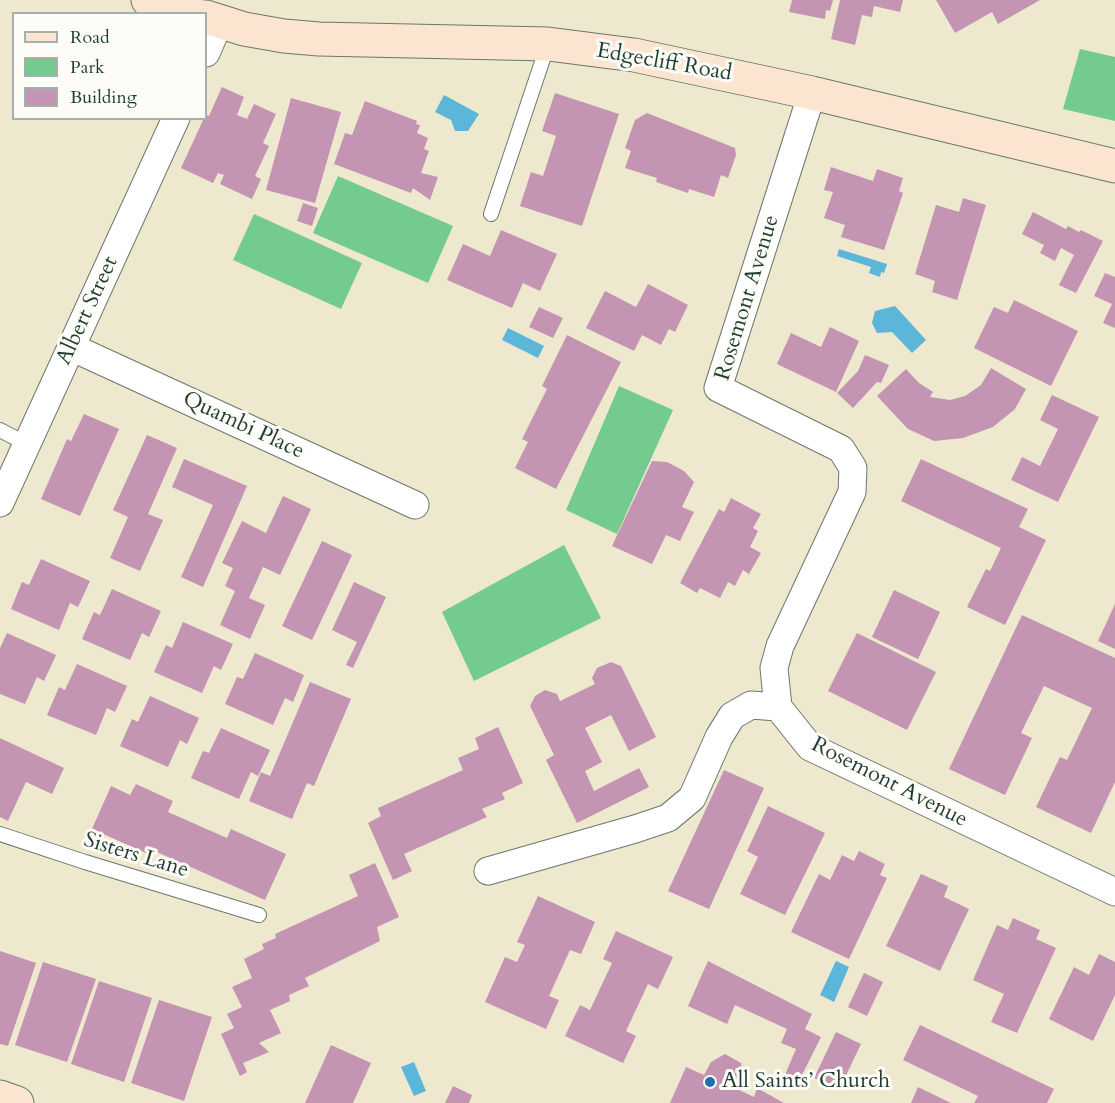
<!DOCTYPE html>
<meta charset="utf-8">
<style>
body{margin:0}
#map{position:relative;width:1115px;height:1103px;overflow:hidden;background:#eee8ce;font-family:Cardo,serif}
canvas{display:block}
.legend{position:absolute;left:12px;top:12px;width:195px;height:108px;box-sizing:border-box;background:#fdfcf7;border:2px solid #a4b0a9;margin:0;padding:8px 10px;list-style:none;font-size:18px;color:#1f3d34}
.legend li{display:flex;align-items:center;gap:12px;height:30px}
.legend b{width:30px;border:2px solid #a4b0a9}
</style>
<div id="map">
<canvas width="1115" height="1103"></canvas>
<ul class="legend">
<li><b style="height:8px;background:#fce5d0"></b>Road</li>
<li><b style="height:16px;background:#74cb90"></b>Park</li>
<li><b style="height:16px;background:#c494b3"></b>Building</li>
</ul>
</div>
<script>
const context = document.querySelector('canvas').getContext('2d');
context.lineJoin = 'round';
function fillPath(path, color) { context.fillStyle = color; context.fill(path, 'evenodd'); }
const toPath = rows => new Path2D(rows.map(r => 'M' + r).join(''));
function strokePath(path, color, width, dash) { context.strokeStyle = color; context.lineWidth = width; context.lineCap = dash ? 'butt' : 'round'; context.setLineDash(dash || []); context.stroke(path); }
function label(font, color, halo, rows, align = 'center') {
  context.font = font + ' Cardo,serif'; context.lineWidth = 6; context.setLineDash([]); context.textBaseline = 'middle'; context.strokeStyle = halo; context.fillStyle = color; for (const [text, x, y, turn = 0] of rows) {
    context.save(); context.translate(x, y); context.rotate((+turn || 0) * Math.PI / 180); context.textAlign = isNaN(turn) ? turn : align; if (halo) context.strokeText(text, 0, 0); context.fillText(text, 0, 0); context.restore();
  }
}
const green = toPath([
 [1080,49,1115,57,1115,121,1063,109],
 [338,176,453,226,428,283,313,233],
 [254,214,362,263,341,309,233,260],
 [619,386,673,410,617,534,566,510],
 [564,545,601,618,474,681,442,612]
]);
const water = toPath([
 [444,95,479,114,468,131,455,131,451,120,435,112],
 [839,249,887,264,884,273,881,272,880,277,869,273,871,267,837,256],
 [895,306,926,340,912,353,892,332,877,333,872,323,875,311],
 [508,328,544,346,538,358,502,340],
 [836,961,849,967,834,1002,820,995],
 [414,1062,426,1091,414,1096,401,1067]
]);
const building = toPath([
 [792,0,833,0,830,11,826,10,825,19,789,12],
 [840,0,903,0,900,12,874,6,872,17,862,15,855,45,831,39],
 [936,0,1040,0,998,24,992,12,955,33],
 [222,87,244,97,237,115,247,119,254,104,276,114,263,143,269,146,255,176,261,179,252,199,220,184,224,175,218,173,213,183,181,168,204,118,206,118,206,115,209,116],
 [555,93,619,114,582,226,520,206,531,172,543,176,556,136,542,131],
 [291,98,341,112,315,203,266,190],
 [365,101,417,121,416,124,420,125,417,133,428,138,424,149,429,151,421,173,438,177,430,200,413,188,411,193,334,164,345,133,352,135],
 [647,113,735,148,736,155,728,178,721,175,714,197,689,189,688,193,656,182,657,178,625,168,631,151,625,148,635,120],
 [831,167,873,181,877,169,903,178,899,191,903,193,884,250,841,237,845,225,824,218,833,192,824,190],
 [963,198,986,205,957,300,932,292,935,281,915,274,936,205,959,212],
 [303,203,318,208,312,226,297,221],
 [1033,212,1066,229,1068,226,1079,232,1081,230,1103,241,1076,293,1059,285,1074,255,1061,248,1055,261,1040,253,1044,245,1022,234],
 [501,230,557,254,540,291,523,283,512,308,447,280,463,244,490,256],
 [1105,273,1115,277,1115,328,1103,323,1112,304,1094,296],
 [648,284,688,305,675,332,669,329,661,345,642,335,634,351,586,328,605,291,636,307],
 [1014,300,1078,331,1051,386,974,348,994,307,1008,313],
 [539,307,563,318,553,338,529,327],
 [830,327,859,341,836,392,777,364,791,333,821,347],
 [567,335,621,362,556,489,515,468,528,442,522,439,547,389,542,386],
 [865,355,889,365,881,383,877,382,853,408,837,393,858,371],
 [991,368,1026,389,1015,409,993,427,963,438,934,441,908,429,877,396,906,369,919,383,933,392,930,397,950,400,965,396,981,385],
 [1052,395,1099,417,1058,502,1011,480,1022,457,1040,466,1058,429,1040,420],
 [84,414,119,429,80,516,41,499,67,439,71,441],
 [147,435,177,448,148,514,163,520,140,571,110,558,128,517,113,510],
 [184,459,247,486,203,587,181,577,213,505,172,487],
 [921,459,1028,509,1019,527,1046,540,1005,625,967,607,986,569,990,571,1001,548,901,501],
 [652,461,667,462,684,471,694,482,682,507,694,512,680,541,666,535,652,564,612,546],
 [283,496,311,509,280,575,263,567,249,598,265,605,250,639,220,625,235,591,225,586,233,568,222,563,242,521,266,533],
 [731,498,761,514,753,528,758,531,750,547,761,553,749,574,743,570,735,586,728,582,720,598,700,588,697,593,680,583,719,509,724,512],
 [322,541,352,555,312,640,282,626],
 [41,559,90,581,78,607,70,603,59,630,11,609,22,582,29,585],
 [354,582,386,597,353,668,346,665,357,642,332,630],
 [112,589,161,611,149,637,142,633,130,660,82,639,94,612,100,615],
 [894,590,940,612,918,659,872,637],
 [1115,604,1115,649,1098,641],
 [1022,615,1115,658,1115,782,1091,833,1036,807,1060,757,1067,760,1092,708,1044,686,1021,733,1032,738,1005,795,949,769],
 [183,622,233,644,221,670,214,666,202,693,154,672,166,645,172,648],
 [7,633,56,655,44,681,37,677,25,704,0,694,0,648],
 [857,633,936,672,907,730,828,691],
 [255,653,304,675,293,702,285,698,273,725,225,704,237,677,243,679],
 [611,662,621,666,656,737,629,751,611,715,585,728,602,762,585,771,594,791,639,768,649,787,577,823,546,760,554,755,530,706,535,696,545,690,557,694,560,701,595,684,592,678,597,668],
 [77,664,127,686,115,712,107,708,96,735,47,715,59,687,65,690],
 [310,682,351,699,314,786,307,783,292,819,249,801,261,772,270,776],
 [150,696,199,718,187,744,180,740,168,767,120,746,132,719,138,722],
 [498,727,523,783,502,793,505,799,482,809,487,817,404,854,412,871,393,880,368,823,381,816,378,808,463,770,458,758,479,749,475,738],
 [221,728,270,750,258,776,251,772,239,799,191,778,203,751,209,753],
 [0,738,64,768,52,794,26,782,8,821,0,817],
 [724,770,764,788,709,909,668,891],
 [136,784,173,801,168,812,227,838,231,829,286,854,265,900,150,849,148,854,92,829,111,786,130,795],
 [768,806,825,833,785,915,740,894,758,857,747,851],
 [859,851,885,864,880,875,887,878,849,959,791,932,819,874,830,880,842,855,854,861],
 [375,863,399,917,377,927,380,941,305,978,309,986,289,995,290,1001,270,1010,281,1033,259,1043,269,1052,243,1063,247,1072,240,1076,221,1034,234,1028,227,1014,242,1007,232,987,252,978,244,959,264,949,262,944,276,938,275,934,358,896,349,875],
 [921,874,948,886,944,897,969,909,940,971,886,946],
 [538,896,595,922,581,954,570,950,549,996,559,1000,546,1029,485,1002,505,957,517,962,525,945,517,942],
 [1013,918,1040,930,1036,939,1056,948,1017,1033,991,1022,1004,994,973,980,997,925,1008,930],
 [616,931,673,957,658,989,648,984,626,1031,636,1036,623,1063,565,1036,580,1005,590,1010,612,963,603,959],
 [0,951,36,963,8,1046,0,1044],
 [1099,954,1115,962,1115,995,1093,1041,1049,1019,1074,967,1089,975],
 [708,961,812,1014,805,1029,821,1037,796,1087,781,1084,796,1049,781,1043,787,1029,735,1005,727,1024,688,1006],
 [43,962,96,979,67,1062,15,1045],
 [864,973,883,982,867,1016,848,1007],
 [99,981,152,998,124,1082,71,1064],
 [159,1000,212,1017,184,1101,131,1083],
 [920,1025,1054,1089,1047,1103,974,1103,978,1096,903,1060],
 [836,1032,861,1044,839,1090,814,1078],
 [331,1045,371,1063,353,1103,305,1103],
 [725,1054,741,1063,744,1077,739,1090,754,1097,757,1088,784,1103,670,1103,686,1067,704,1075,711,1062],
 [453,1086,472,1095,469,1103,445,1103],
 [918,1087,951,1103,911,1103]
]);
const lane = toPath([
 [491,214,548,44],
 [0,430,27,444],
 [0,834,85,862,259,915]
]);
const street = toPath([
 [206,53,220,21],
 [812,93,718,388,841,449,853,468,852,492,780,646,774,668,778,707,810,747,1115,892],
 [71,347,415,505],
 [0,503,176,118],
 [488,871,635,829,668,818,692,798,719,737,732,716,751,705,778,707]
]);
const secondary = toPath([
 [148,0,194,14],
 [206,17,244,29,284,36,319,39,548,44,634,55,812,93,1115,166],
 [0,1097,17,1103]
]);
const markers = [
 [710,1082,6,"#1f6fb2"]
];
const streetNames = [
 ["Edgecliff Road",664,63,10],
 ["Rosemont Avenue",748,298,-73],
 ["Albert Street",88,311,-65],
 ["Quambi Place",243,426,25],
 ["Rosemont Avenue",889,783,27],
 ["Sisters Lane",136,856,17]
];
const poiNames = [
 ["All Saints’ Church",722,1082]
];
fillPath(green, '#74cb90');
fillPath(water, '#5bb6d9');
fillPath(building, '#c494b3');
strokePath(lane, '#67796a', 16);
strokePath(street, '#67796a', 29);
strokePath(secondary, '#67796a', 35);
strokePath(lane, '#fff', 14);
strokePath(street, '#fff', 27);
strokePath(secondary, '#fce5d0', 33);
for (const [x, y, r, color] of markers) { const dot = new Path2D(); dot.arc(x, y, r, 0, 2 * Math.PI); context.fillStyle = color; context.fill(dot); strokePath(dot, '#fdfcf7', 2); }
label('22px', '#1f3d34', '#fdfcf7', streetNames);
label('22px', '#1f3d34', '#fdfcf7', poiNames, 'left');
</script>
